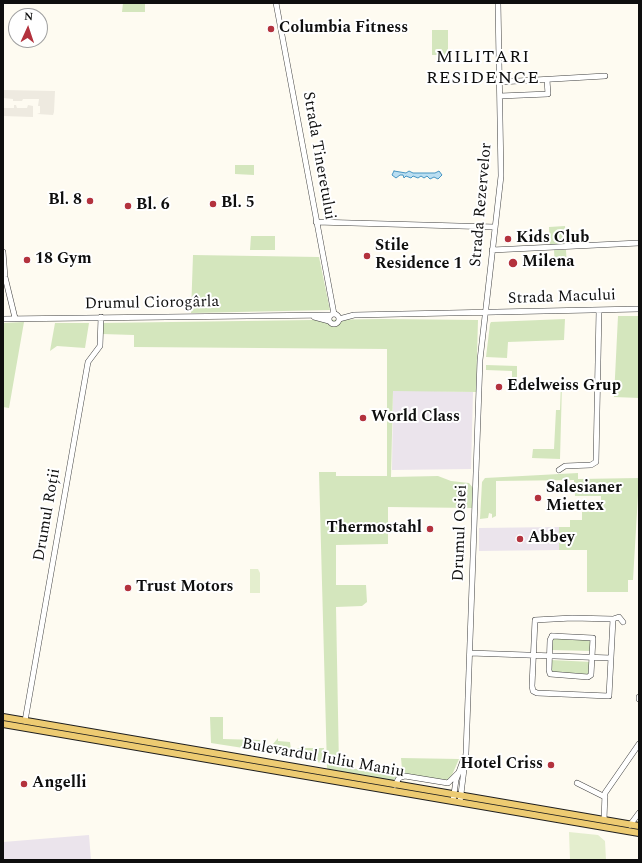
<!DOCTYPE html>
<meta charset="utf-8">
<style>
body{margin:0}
#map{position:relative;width:642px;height:863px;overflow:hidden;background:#fefbf1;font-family:Spectral,serif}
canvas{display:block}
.frame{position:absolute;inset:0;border:4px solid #0e0e0e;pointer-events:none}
.north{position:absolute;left:8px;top:8px;width:40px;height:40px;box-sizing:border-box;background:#fff;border:1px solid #9f9f9f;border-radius:50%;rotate:3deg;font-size:11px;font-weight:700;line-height:16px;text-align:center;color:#0e0e0e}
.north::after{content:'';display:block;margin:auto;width:14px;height:18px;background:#b3323d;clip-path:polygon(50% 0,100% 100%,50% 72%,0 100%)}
</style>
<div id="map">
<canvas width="642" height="863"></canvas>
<div class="frame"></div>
<div class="north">N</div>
</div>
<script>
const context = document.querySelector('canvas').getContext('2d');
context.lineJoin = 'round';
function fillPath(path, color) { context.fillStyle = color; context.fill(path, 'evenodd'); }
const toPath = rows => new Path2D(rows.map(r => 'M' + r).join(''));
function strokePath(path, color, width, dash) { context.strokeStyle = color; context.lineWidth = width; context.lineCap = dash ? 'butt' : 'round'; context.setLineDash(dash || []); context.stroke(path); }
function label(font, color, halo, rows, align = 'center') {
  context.font = font + ' Spectral,serif'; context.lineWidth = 4; context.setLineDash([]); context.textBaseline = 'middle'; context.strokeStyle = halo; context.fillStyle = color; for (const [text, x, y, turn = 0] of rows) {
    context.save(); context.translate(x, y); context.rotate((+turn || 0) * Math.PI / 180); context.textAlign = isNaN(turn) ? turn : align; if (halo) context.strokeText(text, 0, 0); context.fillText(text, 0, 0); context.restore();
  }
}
const industrial = toPath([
 [393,390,473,392,471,469,392,470],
 [559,527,559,550,479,551,479,528],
 [89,835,91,860,3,860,3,842]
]);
const green = toPath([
 [123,3,145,3,145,12,122,12],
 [432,30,448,30,448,55,432,55],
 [235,165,254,165,254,175,235,174],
 [565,226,566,245,550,246,549,227],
 [251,236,275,236,275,250,250,250],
 [554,250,566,250,567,267,555,268],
 [193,255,319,257,330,310,191,313],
 [618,316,639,316,639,398,614,397],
 [382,319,478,320,476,392,393,391,391,477,438,476,451,481,469,483,473,488,473,508,388,507,388,544,336,545,336,585,366,585,367,602,362,606,336,607,339,766,397,776,395,779,391,781,329,770,327,768,319,472,336,472,336,476,387,476,387,349,134,347,134,335,102,334,102,323],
 [565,319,564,340,508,342,507,358,486,357,490,324,491,322],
 [24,322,9,408,3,407,3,323],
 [55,323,89,323,85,348,57,346,50,351],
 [486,365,517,366,517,377,512,377,512,371,486,370],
 [561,384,562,384,560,459,532,458,533,449,554,449,556,410,560,410],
 [578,473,578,479,639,478,633,580,628,580,628,592,587,592,587,550,559,550,559,527,570,527,570,520,582,520,582,512,601,511,601,496,575,496,574,480,496,481,496,516,492,518,492,514,489,513,488,518,480,519,482,482,485,478],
 [553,638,591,639,592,651,551,650],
 [551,660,592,662,591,671,588,674,553,673,551,671],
 [210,717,223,717,223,739,260,740,259,749,256,750,211,743],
 [278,738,278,741,290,742,291,750,294,757,272,753,273,744],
 [297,748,324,748,324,764,305,758],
 [401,758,459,759,452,775,446,781,406,774,402,769]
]);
const pitch = toPath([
 [250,569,258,569,260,573,260,593,250,593],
 [569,832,598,835,605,841,606,860,570,860]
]);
const plaza = toPath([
 [3,90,55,91,54,112,53,115,37,114,40,113,40,106,38,106,39,99,23,99,22,101,13,101,13,99,3,98],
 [14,105,16,105,17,108,27,108,28,105,33,106,33,117,3,116,3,108,14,108]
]);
const water = toPath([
 [394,171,406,173,409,171,413,173,435,173,439,171,442,175,438,179,434,177,430,179,427,176,424,178,421,176,418,178,413,176,411,178,406,176,404,178,403,175,400,175,396,178,392,175,394,171]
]);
const minor = toPath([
 [276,3,334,314],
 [500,82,605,76],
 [500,96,548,94,547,80],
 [316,222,495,227],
 [492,250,639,243],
 [3,252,5,277,15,318],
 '329 319a5 5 0 1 1 10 0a5 5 0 1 1-10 0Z',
 [314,317,329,321],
 [3,319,330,315],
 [339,319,354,315,639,309],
 [559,470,565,466,591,465,596,462,599,310],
 [613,619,572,618,535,620,532,686,533,691,537,693,609,696,613,619,619,617,623,622],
 [552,636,593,638,591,675,588,677,550,674,549,670,550,640,552,636],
 [470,653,611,658],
 [639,697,639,699],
 [25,721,88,362,100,346,101,317],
 [577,783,605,797],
 [395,785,399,778,405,776,448,783,458,773],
 [453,801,456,780,464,758],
 [460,802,466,753,480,360,501,176,498,3],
 [604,820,605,793,639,744],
 [630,825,639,813]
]);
const major = toPath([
 [3,717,639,826],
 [3,724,639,833]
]);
const markers = [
 [271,29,4,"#b3323d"],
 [90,201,4,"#b3323d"],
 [213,204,4,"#b3323d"],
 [128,206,4,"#b3323d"],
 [508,239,4,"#b3323d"],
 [367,256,4,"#b3323d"],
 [27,260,4,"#b3323d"],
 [513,263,5,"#b3323d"],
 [499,387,4,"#b3323d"],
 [363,418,4,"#b3323d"],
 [538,498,4,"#b3323d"],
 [430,529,4,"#b3323d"],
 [520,539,4,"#b3323d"],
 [128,588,4,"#b3323d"],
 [551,765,4,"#b3323d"],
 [24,784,4,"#b3323d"]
];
const poiNames = [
 ["Columbia Fitness",279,29],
 ["Bl. 8",82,201,"right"],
 ["Bl. 5",221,204],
 ["Bl. 6",136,206],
 ["Kids Club",516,239],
 ["Stile",375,247],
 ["Residence 1",375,265],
 ["18 Gym",35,260],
 ["Milena",522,263],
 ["Edelweiss Grup",507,387],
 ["World Class",371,418],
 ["Salesianer",546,489],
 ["Miettex",546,507],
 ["Thermostahl",422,529,"right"],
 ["Abbey",528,539],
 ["Trust Motors",136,588],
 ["Hotel Criss",543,765,"right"],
 ["Angelli",32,784]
];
const streetNames = [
 ["Strada Tineretului",318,156,80],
 ["Strada Rezervelor",482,205,-85],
 ["Strada Macului",562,298,-2],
 ["Drumul Ciorogârla",152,304,-1],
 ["Drumul Roții",48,515,-80],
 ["Drumul Osiei",461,533,-88],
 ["Bulevardul Iuliu Maniu",323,759,10]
];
const quarterNames = [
 ["MILITARI",483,58],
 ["RESIDENCE",483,79]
];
fillPath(industrial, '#ebe4ec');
fillPath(green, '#d4e6bd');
fillPath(pitch, '#e4eece');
fillPath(plaza, '#eeeae0');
fillPath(water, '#badef1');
strokePath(water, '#4795c2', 1);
strokePath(minor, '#414141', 6);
strokePath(major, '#1f1f1f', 8);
strokePath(minor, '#fff', 5);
strokePath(major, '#edcb72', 6);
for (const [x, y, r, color] of markers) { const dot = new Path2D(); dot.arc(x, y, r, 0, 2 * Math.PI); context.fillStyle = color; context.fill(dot); strokePath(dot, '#fff', 1.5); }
label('bold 16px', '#0e0e0e', '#fff', poiNames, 'left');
label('16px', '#0e0e0e', '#fff', streetNames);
context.letterSpacing = '1px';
label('18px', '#0e0e0e', '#fff', quarterNames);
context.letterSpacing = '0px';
</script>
